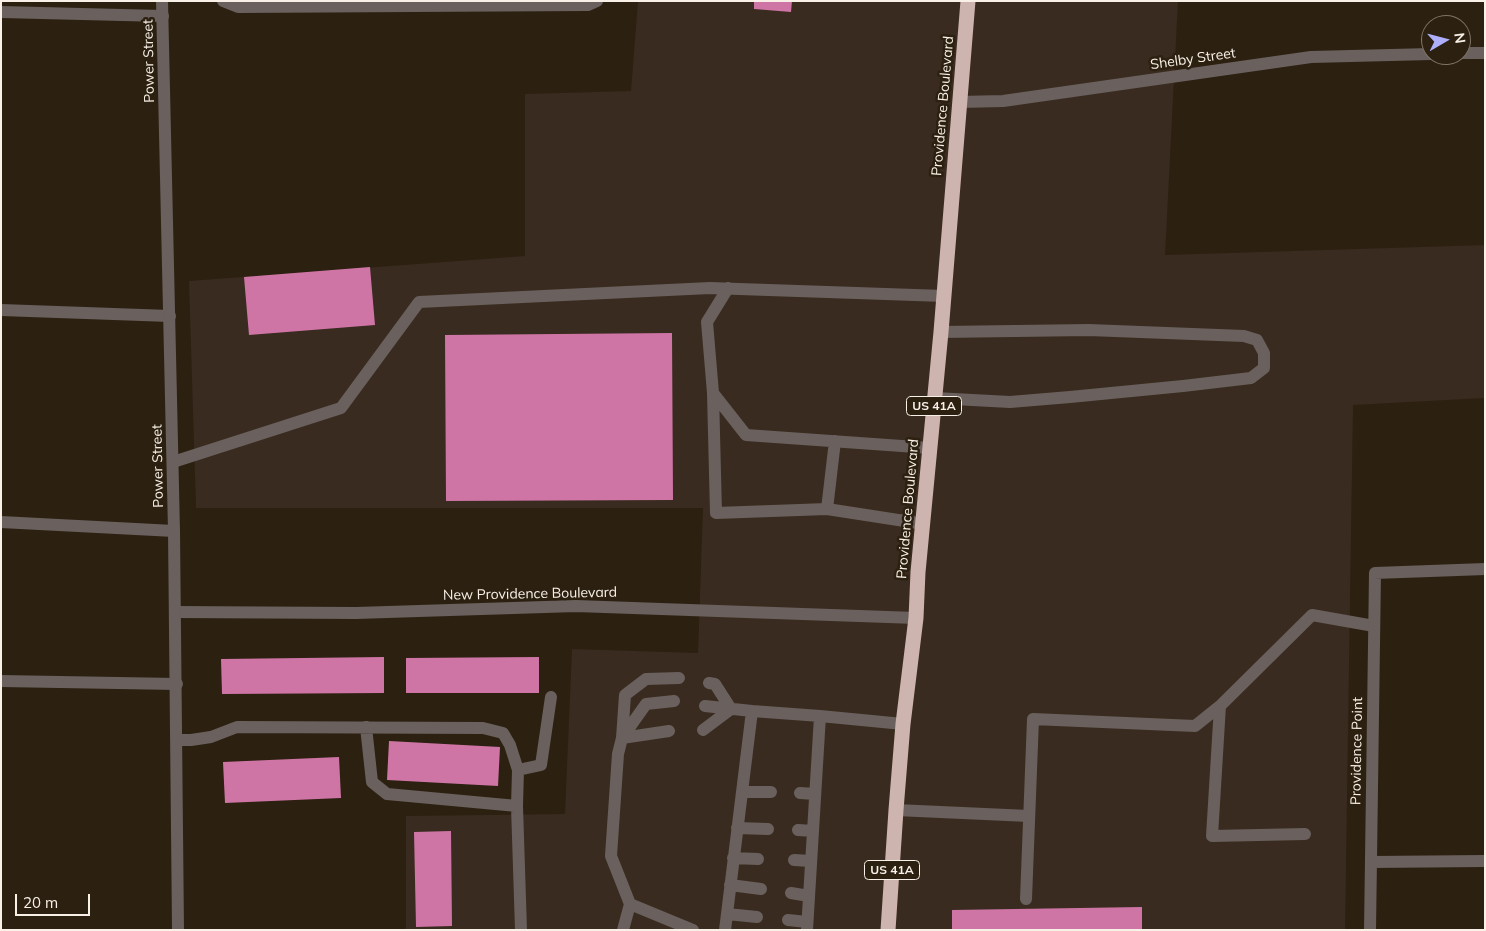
<!DOCTYPE html>
<style>
body{margin:0}
#map{position:relative;width:1486px;height:931px;overflow:hidden;background:#2c2011;font-family:Mulish,sans-serif}
canvas{display:block}
.frame{position:absolute;inset:0;border:2px solid #f9f1e7;pointer-events:none}
.north{position:absolute;left:1421px;top:15px;width:50px;height:50px;box-sizing:border-box;background:#2c2011;border:1px solid #7e7467;border-radius:50%;rotate:82deg;font-size:14px;font-weight:700;line-height:20px;text-align:center;color:#f9f1e7}
.north::after{content:'';display:block;margin:auto;width:18px;height:22px;background:#adaffb;clip-path:polygon(50% 0,100% 100%,50% 72%,0 100%)}
.scale{position:absolute;left:15px;top:894px;width:75px;height:22px;box-sizing:border-box;border:2px solid #f9f1e7;border-top:0;padding-left:6px;font-size:15px;line-height:18px;white-space:nowrap;color:#f9f1e7;-webkit-text-stroke:4px #2c2011;paint-order:stroke}
</style>
<div id="map">
<canvas width="1486" height="931"></canvas>
<div class="frame"></div>
<div class="north">N</div>
<div class="scale">20 m</div>
</div>
<script>
const context = document.querySelector('canvas').getContext('2d');
context.lineJoin = 'round';
function fillPath(path, color) { context.fillStyle = color; context.fill(path, 'evenodd'); }
const toPath = rows => new Path2D(rows.map(r => 'M' + r).join(''));
function strokePath(path, color, width, dash) { context.strokeStyle = color; context.lineWidth = width; context.lineCap = dash ? 'butt' : 'round'; context.setLineDash(dash || []); context.stroke(path); }
function label(font, color, halo, rows, align = 'center') {
  context.font = font + ' Mulish,sans-serif'; context.lineWidth = 5; context.setLineDash([]); context.textBaseline = 'middle'; context.strokeStyle = halo; context.fillStyle = color; for (const [text, x, y, turn = 0] of rows) {
    context.save(); context.translate(x, y); context.rotate((+turn || 0) * Math.PI / 180); context.textAlign = isNaN(turn) ? turn : align; if (halo) context.strokeText(text, 0, 0); context.fillText(text, 0, 0); context.restore();
  }
}
const commercial = toPath([
 [638,1,1178,1,1165,255,1485,245,1485,398,1353,405,1345,930,406,930,406,816,565,814,572,649,698,653,703,508,196,508,189,281,525,256,525,94,631,91]
]);
const building = toPath([
 [754,1,792,1,791,12,754,9],
 [370,267,375,325,249,335,244,277],
 [672,333,673,500,446,501,445,335],
 [384,657,384,693,222,694,221,659],
 [539,657,539,693,406,693,406,658],
 [389,741,500,747,498,786,387,780],
 [339,757,341,798,225,803,223,762],
 [451,831,452,926,416,927,414,832],
 [1142,907,1142,930,952,930,952,910]
]);
const lane = toPath([
 [223,1,238,7,588,5,597,1],
 [1,12,163,16],
 [728,288,707,322,713,393,746,435,930,448],
 [1,310,170,316],
 [713,393,716,513,827,509,924,524],
 [935,398,1010,402,1070,397,1183,386,1251,378,1264,368,1264,353,1257,340,1244,336,1089,330,941,332],
 [173,462,341,408,419,302,710,288,944,296],
 [827,509,835,441],
 [1,522,174,531],
 [175,612,356,613,576,606,916,618],
 [1,681,177,684],
 [705,706,752,711],
 [366,727,372,782,387,794,517,806],
 [703,730,731,709,715,684,709,683],
 [669,731,622,738,625,695,646,679,679,678],
 [177,740,191,740,211,737,237,727,483,728,503,733,510,745,518,770,517,806,521,930],
 [518,770,541,765,551,697],
 [742,792,771,792],
 [800,793,815,794],
 [896,810,1029,816],
 [737,828,768,829],
 [798,830,813,831],
 [1305,834,1212,836,1220,706,1312,615,1374,626],
 [733,858,758,859],
 [794,860,811,861],
 [730,885,761,889],
 [791,893,809,896],
 [1026,899,1033,719,1195,726,1220,706],
 [630,904,611,856,618,754,622,738,646,704,674,701],
 [727,914,757,917],
 [788,920,807,922],
 [623,930,630,904,693,930],
 [725,930,752,711,820,716,903,724],
 [807,930,820,716]
]);
const street = toPath([
 [162,1,174,531,178,930],
 [1461,53,1485,53],
 [960,102,1003,101,1311,57,1431,54],
 [1371,862,1485,861],
 [1370,930,1375,573,1485,569]
]);
const highway = toPath([
 [888,930,896,810,903,724,916,618,918,572,941,332,968,1]
]);
const shields = [
 [934,406,55],
 [892,870,55]
];
const shieldNames = [
 ["US 41A",934,406],
 ["US 41A",892,870]
];
const streetNames = [
 ["Shelby Street",1193,59,-8],
 ["Power Street",149,61,-91],
 ["Providence Boulevard",943,106,-85],
 ["Power Street",158,466,-91],
 ["Providence Boulevard",908,509,-85],
 ["New Providence Boulevard",530,594,-1],
 ["Providence Point",1357,751,-89]
];
fillPath(commercial, '#392b1f');
fillPath(building, '#cf75a6');
strokePath(lane, '#6a605d', 12);
strokePath(street, '#6a605d', 12);
strokePath(highway, '#ceb4ae', 15);
for (const [x, y, w] of shields) { const box = new Path2D(); box.roundRect(x - w / 2, y - 9.5, w, 19, 4); context.fillStyle = '#2c2011'; context.fill(box); strokePath(box, '#f9f1e7', 1); }
label('bold 12px', '#f9f1e7', null, shieldNames);
label('14px', '#f9f1e7', '#2c2011', streetNames);
</script>
